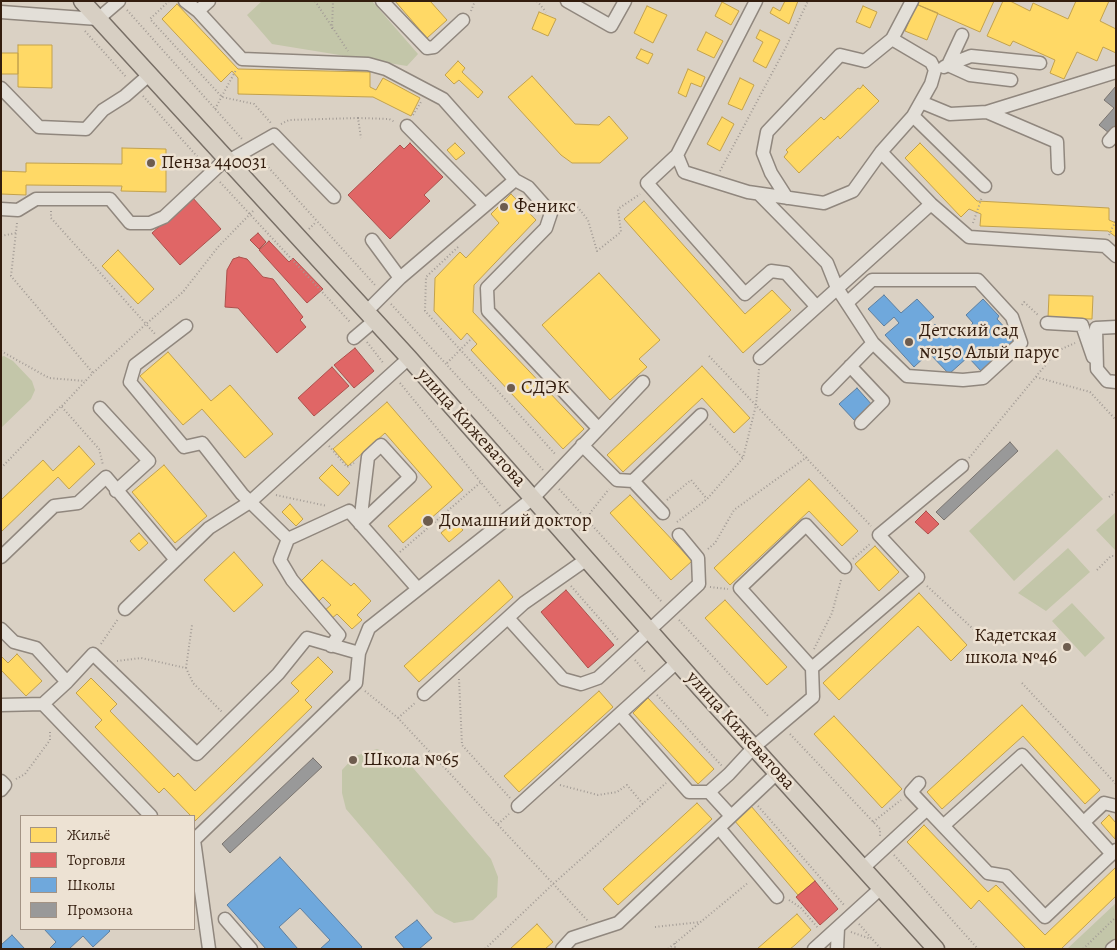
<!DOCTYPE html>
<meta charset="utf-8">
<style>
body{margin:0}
#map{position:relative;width:1117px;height:950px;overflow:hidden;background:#dad1c4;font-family:Alegreya,serif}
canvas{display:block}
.frame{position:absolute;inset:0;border:2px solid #331d0e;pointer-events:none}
.legend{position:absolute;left:20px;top:815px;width:175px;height:115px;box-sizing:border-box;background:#ede2d3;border:1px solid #a39384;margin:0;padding:6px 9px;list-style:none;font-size:15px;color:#331d0e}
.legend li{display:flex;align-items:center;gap:10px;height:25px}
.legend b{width:25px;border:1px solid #a39384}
</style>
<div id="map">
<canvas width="1117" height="950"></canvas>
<div class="frame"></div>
<ul class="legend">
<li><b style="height:14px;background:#ffd966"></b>Жильё</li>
<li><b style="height:14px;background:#e06666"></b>Торговля</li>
<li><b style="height:14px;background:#6fa8dc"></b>Школы</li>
<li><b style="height:14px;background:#999"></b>Промзона</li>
</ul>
</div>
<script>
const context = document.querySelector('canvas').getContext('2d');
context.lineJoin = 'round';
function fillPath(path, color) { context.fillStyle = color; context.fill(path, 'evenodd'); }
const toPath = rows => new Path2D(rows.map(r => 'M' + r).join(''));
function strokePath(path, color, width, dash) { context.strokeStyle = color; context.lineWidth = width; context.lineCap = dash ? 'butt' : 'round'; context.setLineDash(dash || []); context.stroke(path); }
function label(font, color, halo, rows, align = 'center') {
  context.font = font + ' Alegreya,serif'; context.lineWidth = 5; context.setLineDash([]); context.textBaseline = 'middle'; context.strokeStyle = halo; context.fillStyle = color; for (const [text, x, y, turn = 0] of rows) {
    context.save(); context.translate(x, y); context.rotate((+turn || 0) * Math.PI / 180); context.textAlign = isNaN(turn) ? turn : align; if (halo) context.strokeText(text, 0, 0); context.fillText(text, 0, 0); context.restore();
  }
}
const green = toPath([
 [262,1,372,1,418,54,407,66,272,44,247,15],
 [4,356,13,361,32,381,35,390,31,399,1,428,1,357],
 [1057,449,1103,499,1014,581,969,531],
 [1116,512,1116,551,1096,530],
 [1068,548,1090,572,1046,611,1018,593],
 [1072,603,1105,638,1085,657,1052,621],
 [377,749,408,762,491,859,498,877,497,897,473,920,454,923,435,913,346,809,342,793,342,770,355,756],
 [1116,903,1116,949,1067,949]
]);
const homes = toPath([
 [395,1,430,1,447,20,427,38,395,1],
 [785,1,798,1,789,24,770,13,773,7,780,11,785,1],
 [919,1,994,1,980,32,918,5,919,1],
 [1003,1,1010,1,1030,11,1033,3,1068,19,1076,1,1109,1,1100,21,1116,29,1116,53,1103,47,1097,61,1077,52,1064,79,1050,73,1055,60,1013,41,1010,46,987,36,1003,1],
 [722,2,739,11,731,25,715,16,722,2],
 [177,4,238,69,370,72,370,87,376,90,383,78,420,98,411,116,373,97,238,94,238,78,232,71,221,82,162,19,177,4],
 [916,4,938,13,927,40,905,31,916,4],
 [647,6,667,15,653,43,634,33,647,6],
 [863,6,877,12,870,28,856,22,863,6],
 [539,12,556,19,548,36,532,29,539,12],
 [760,30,780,40,766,68,753,61,763,42,756,38,760,30],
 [706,32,723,41,714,58,697,50,706,32],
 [18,45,52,45,52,88,18,87,18,45],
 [641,49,653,54,648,64,636,58,641,49],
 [1,53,18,53,18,74,1,74,1,53],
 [458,61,465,68,462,72,483,92,478,98,459,80,454,84,445,75,458,61],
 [688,69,705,77,701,87,691,83,686,97,678,93,688,69],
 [532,76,575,124,599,125,609,116,628,138,600,163,572,163,561,155,508,97,532,76],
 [740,78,754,85,742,110,728,104,740,78],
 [863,85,879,101,840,139,838,136,799,173,784,157,788,152,786,150,821,117,824,120,858,88,860,89,863,85],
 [722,117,734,124,720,151,707,144,722,117],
 [455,143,465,153,456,160,447,150,455,143],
 [920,143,977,201,1109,208,1109,220,1116,223,1116,237,1108,231,980,226,981,214,969,209,961,217,905,158,920,143],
 [122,148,166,149,166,192,121,191,122,186,26,185,26,195,1,194,1,171,26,172,26,163,122,164,122,148],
 [511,194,536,220,474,285,473,312,584,429,563,449,471,350,477,344,467,333,461,340,434,311,435,278,460,252,466,258,499,223,491,214,511,194],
 [644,201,745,314,772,290,791,310,743,353,624,219,644,201],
 [118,250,154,289,138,304,102,266,118,250],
 [599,273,660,340,639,359,647,367,610,400,542,325,599,273],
 [1049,295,1093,296,1092,319,1048,318,1049,295],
 [168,352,211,401,230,385,273,434,245,458,202,409,183,425,140,376,168,352],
 [702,366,750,418,734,433,702,398,623,472,607,455,702,366],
 [387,402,463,490,403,543,388,526,432,487,385,433,348,466,333,449,387,402],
 [79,446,95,464,69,489,58,477,1,532,1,500,43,460,53,471,79,446],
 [164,465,207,516,175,543,132,492,164,465],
 [332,465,350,483,338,496,319,478,332,465],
 [809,479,858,531,842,546,809,511,730,585,714,568,809,479],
 [630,495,692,561,671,580,610,513,630,495],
 [290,504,303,519,296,526,282,512,290,504],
 [455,521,463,530,449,542,441,533,455,521],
 [139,533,148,543,139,551,130,541,139,533],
 [875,546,899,572,879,591,855,564,875,546],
 [234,552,263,585,234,612,204,580,234,552],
 [322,560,351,586,354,583,371,601,357,615,362,620,352,629,337,614,331,619,324,611,331,605,323,597,318,602,299,583,322,560],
 [499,580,513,597,419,682,404,666,499,580],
 [919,593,967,645,951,661,918,626,839,700,823,683,919,593],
 [725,600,787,667,767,685,705,618,725,600],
 [17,654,42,681,26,696,1,670,1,656,8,663,17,654],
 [318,657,333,672,305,700,312,707,195,821,194,816,191,816,164,788,159,793,95,727,102,720,76,693,91,678,117,704,110,711,174,777,178,773,195,791,299,691,291,683,318,657],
 [599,691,613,707,519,792,504,776,599,691],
 [648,698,714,769,698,784,633,713,648,698],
 [1022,705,1100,790,1085,804,1023,736,942,809,927,792,1022,705],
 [834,716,902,789,882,808,814,734,834,716],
 [697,803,712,819,618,905,603,889,697,803],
 [751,806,815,881,798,895,734,820,751,806],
 [1109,815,1116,823,1115,839,1101,823,1109,815],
 [924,825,988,892,996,885,1045,935,1116,867,1116,896,1061,949,1026,949,979,900,971,909,907,842,924,825],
 [797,914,811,930,795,945,790,949,757,949,797,914],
 [537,924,553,942,545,949,510,949,537,924]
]);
const shops = toPath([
 [410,143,443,177,424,195,430,201,390,239,348,195,400,145,404,149,410,143],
 [192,197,221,229,180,265,152,233,192,197],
 [258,233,266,242,259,249,250,240,258,233],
 [269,241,289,262,293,258,323,289,307,303,259,250,269,241],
 [239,257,247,259,263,277,273,279,303,317,300,320,306,327,277,353,238,308,225,307,227,270,233,259,239,257],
 [355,348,374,371,354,388,334,365,355,348],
 [332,367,349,386,314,416,298,398,332,367],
 [926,511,939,524,928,534,915,522,926,511],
 [566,590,614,645,588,668,541,612,566,590],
 [815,881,838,909,820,925,796,897,815,881]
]);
const schools = toPath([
 [884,295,901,313,917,299,934,317,928,322,932,327,935,324,946,336,949,334,952,338,963,327,966,330,973,323,966,315,983,299,999,316,997,319,1016,340,982,372,968,357,949,374,929,353,914,367,885,335,899,323,894,317,884,326,868,309,884,295],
 [857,388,873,406,856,422,839,404,857,388],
 [280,857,362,947,360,949,320,949,330,940,300,908,279,927,298,949,266,949,227,905,280,857],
 [417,920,432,938,419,949,405,949,395,937,417,920],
 [44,929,108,929,110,931,93,947,83,936,69,949,49,949,56,942,44,929],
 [12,935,25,949,1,949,1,945,12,935]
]);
const industry = toPath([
 [1116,86,1116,125,1109,133,1099,125,1114,108,1104,100,1116,86],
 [1010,442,1018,451,944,520,936,512,1010,442],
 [313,758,322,767,230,853,222,844,313,758]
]);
const path = toPath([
 [169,1,150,19,222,97,254,104,271,123],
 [315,1,348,51],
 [537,1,546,12],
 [127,10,242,139],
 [471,11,475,1],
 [332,29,333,1],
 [85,31,127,78],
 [143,96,203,163],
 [215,109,236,70],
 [413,115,421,102],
 [358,118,389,119,395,122],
 [281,124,289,120,358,118,361,138],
 [259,157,375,285],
 [720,171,786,47,808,1],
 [220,182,351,323],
 [562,209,575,204,588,220,597,251,621,232,618,209,640,194],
 [51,211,51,218,146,324,183,292,218,247,254,210],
 [17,223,11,276,93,373],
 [973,223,982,197],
 [309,229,316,222],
 [1109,235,1116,220],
 [1,236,16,233],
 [458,247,426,277,425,311,556,455],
 [391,304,543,470],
 [1022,305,1024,302,1038,315],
 [367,342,384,364],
 [1,351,49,378,85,381],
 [709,356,871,526],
 [447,363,472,338],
 [1036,377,1090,392,1116,420],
 [400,383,501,507],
 [62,406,93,373,146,324,155,334],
 [710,424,743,458],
 [329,446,347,467,354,463],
 [969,458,1057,351,1075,343],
 [1,468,61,406,99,449,103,465],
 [559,489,662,602],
 [276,495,327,506],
 [1109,497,1116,492],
 [667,500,691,480,707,499],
 [677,522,707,499,743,458,756,405,759,369],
 [580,531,589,523,590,513,609,489],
 [708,549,715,543,734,510,807,457],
 [400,552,481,482],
 [853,559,870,544],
 [1097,570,1111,556,1116,556],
 [571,586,619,641],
 [927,586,985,640],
 [710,587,728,589],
 [679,620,769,717],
 [101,644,118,619],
 [814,649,832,613,841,580],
 [635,660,646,673],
 [117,661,141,658,186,668,193,683,222,712],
 [186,668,192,625],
 [459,679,462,745,510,798],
 [1022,683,1116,784],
 [365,691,398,718,588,921],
 [657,695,722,766],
 [398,718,415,703],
 [790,734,880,829,880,836],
 [16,779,25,774,50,740,50,730],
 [560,785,598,795,617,792,627,785,643,804],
 [758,806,844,905],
 [873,822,901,800],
 [498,824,509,814],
 [894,855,978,949],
 [789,900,801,908,818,928],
 [859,924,881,949],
 [655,927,700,922],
 [851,932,871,939],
 [675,943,675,949],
 [485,949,553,884,666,783],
 [668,949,749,882],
 [1083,949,1116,917]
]);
const minor = toPath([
 [185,1,198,11,242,59,368,64,386,69,443,99,515,180],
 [382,1,427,48,434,47,463,20],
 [567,1,611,26,625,1],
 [756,1,677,155,647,183,745,294,771,271,786,273,816,306],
 [198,11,209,1],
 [1,12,98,19,119,1],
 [962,35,948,65,971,56,1040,63],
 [944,67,948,65,970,75,1011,80],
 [1,88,39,127,86,129,103,110,125,96,149,75],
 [921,102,950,114,987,112,1116,72],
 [987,112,1057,142,1058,168],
 [913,116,985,186],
 [407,126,485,205],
 [1109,141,1116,133],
 [881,152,931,204,969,237,1105,246,1116,256],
 [677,155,684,172,748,192,824,203,853,191,881,152,913,116,931,84,935,70,931,62,892,39,912,1],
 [230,160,274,135,334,197],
 [759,194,827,263,837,288,873,343,907,376,963,380,983,378,1021,343,1012,317,978,280,872,280,848,302],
 [787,198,771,173,763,153,767,132,840,55,865,61,892,39],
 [1,209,18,210,36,199,110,199,130,223,150,223,164,217,227,158],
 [400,278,515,180,528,187,551,213,546,228,487,288,488,311,598,428],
 [366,312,400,278,372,240],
 [1047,323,1082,325,1093,357],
 [186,326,135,365,130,382,184,447,202,443,242,494,288,539,349,511,418,589],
 [1116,327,1096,328,1097,369,1107,381,1116,382],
 [354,338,374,321],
 [760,358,931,204],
 [850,366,883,401,861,423],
 [828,389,873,343],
 [100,408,149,461,116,491],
 [381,445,410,477,360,524,368,457,381,445],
 [582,445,617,480,633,481,663,513],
 [633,481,701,415],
 [288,539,280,560,292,580,339,635,331,646],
 [1,557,54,506,78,503,106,477,176,560],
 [125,609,209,528,250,502,409,358],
 [508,618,563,679,581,684,598,678,699,584,698,558,679,535],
 [1,629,14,642,36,648,67,682,43,704],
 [812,668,918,577,879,535,962,466],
 [67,682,93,654,197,754,278,674,307,638,359,653],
 [424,694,524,603,587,559],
 [1,705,43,704,151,816],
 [620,714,689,792,709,792,729,774,754,747,813,697,812,668,740,588,806,525,845,567],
 [1,781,5,785,1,790],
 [919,783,911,792,927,809],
 [709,792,731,816],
 [518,806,677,662],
 [1084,822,1104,803,1116,806],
 [943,826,1022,755,1112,854],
 [719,828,777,897],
 [863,868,927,809,988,873,1006,876,1045,917,1116,850],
 [225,919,251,949],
 [209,949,194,840,356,683,359,653,369,628,533,498,643,382],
 [562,949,572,938,618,923,777,773],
 [814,949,881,888],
 [837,949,838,928],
 [1112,949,1116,946]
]);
const major = toPath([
 [82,1,409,358,701,689,936,949]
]);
const markers = [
 [151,163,5,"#6d5c4e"],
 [504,207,5,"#6d5c4e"],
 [909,342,5,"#6d5c4e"],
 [511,388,5,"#6d5c4e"],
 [428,521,6,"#6d5c4e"],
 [1067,647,5,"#6d5c4e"],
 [353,760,5,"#6d5c4e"]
];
const poiNames = [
 ["Пенза 440031",161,163],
 ["Феникс",514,207],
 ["Детский сад",919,331],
 ["№150 Алый парус",919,353],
 ["СДЭК",521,388],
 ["Домашний доктор",439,521],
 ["Кадетская",1057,636,"right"],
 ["школа №46",1057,658,"right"],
 ["Школа №65",363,760]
];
const streetNames = [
 ["улица Кижеватова",471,428,48],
 ["улица Кижеватова",740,731,48]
];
fillPath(green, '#c3c6a9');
fillPath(homes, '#ffd966');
strokePath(homes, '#c2a14c', 1);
fillPath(shops, '#e06666');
strokePath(shops, '#ac504c', 1);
fillPath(schools, '#6fa8dc');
strokePath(schools, '#5d7e9e', 1);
fillPath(industry, '#999');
strokePath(industry, '#7a746f', 1);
strokePath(minor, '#90877e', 15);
strokePath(major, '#786f66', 19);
strokePath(path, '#a39c96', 2, [1, 2.5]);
strokePath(minor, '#e3dfd8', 12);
strokePath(major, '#d7cfc3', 16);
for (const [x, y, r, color] of markers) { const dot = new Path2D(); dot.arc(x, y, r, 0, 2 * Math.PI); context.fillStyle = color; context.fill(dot); strokePath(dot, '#ede2d3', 2); }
label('19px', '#331d0e', '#ede2d3', poiNames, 'left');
label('19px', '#331d0e', '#ede2d3', streetNames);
</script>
